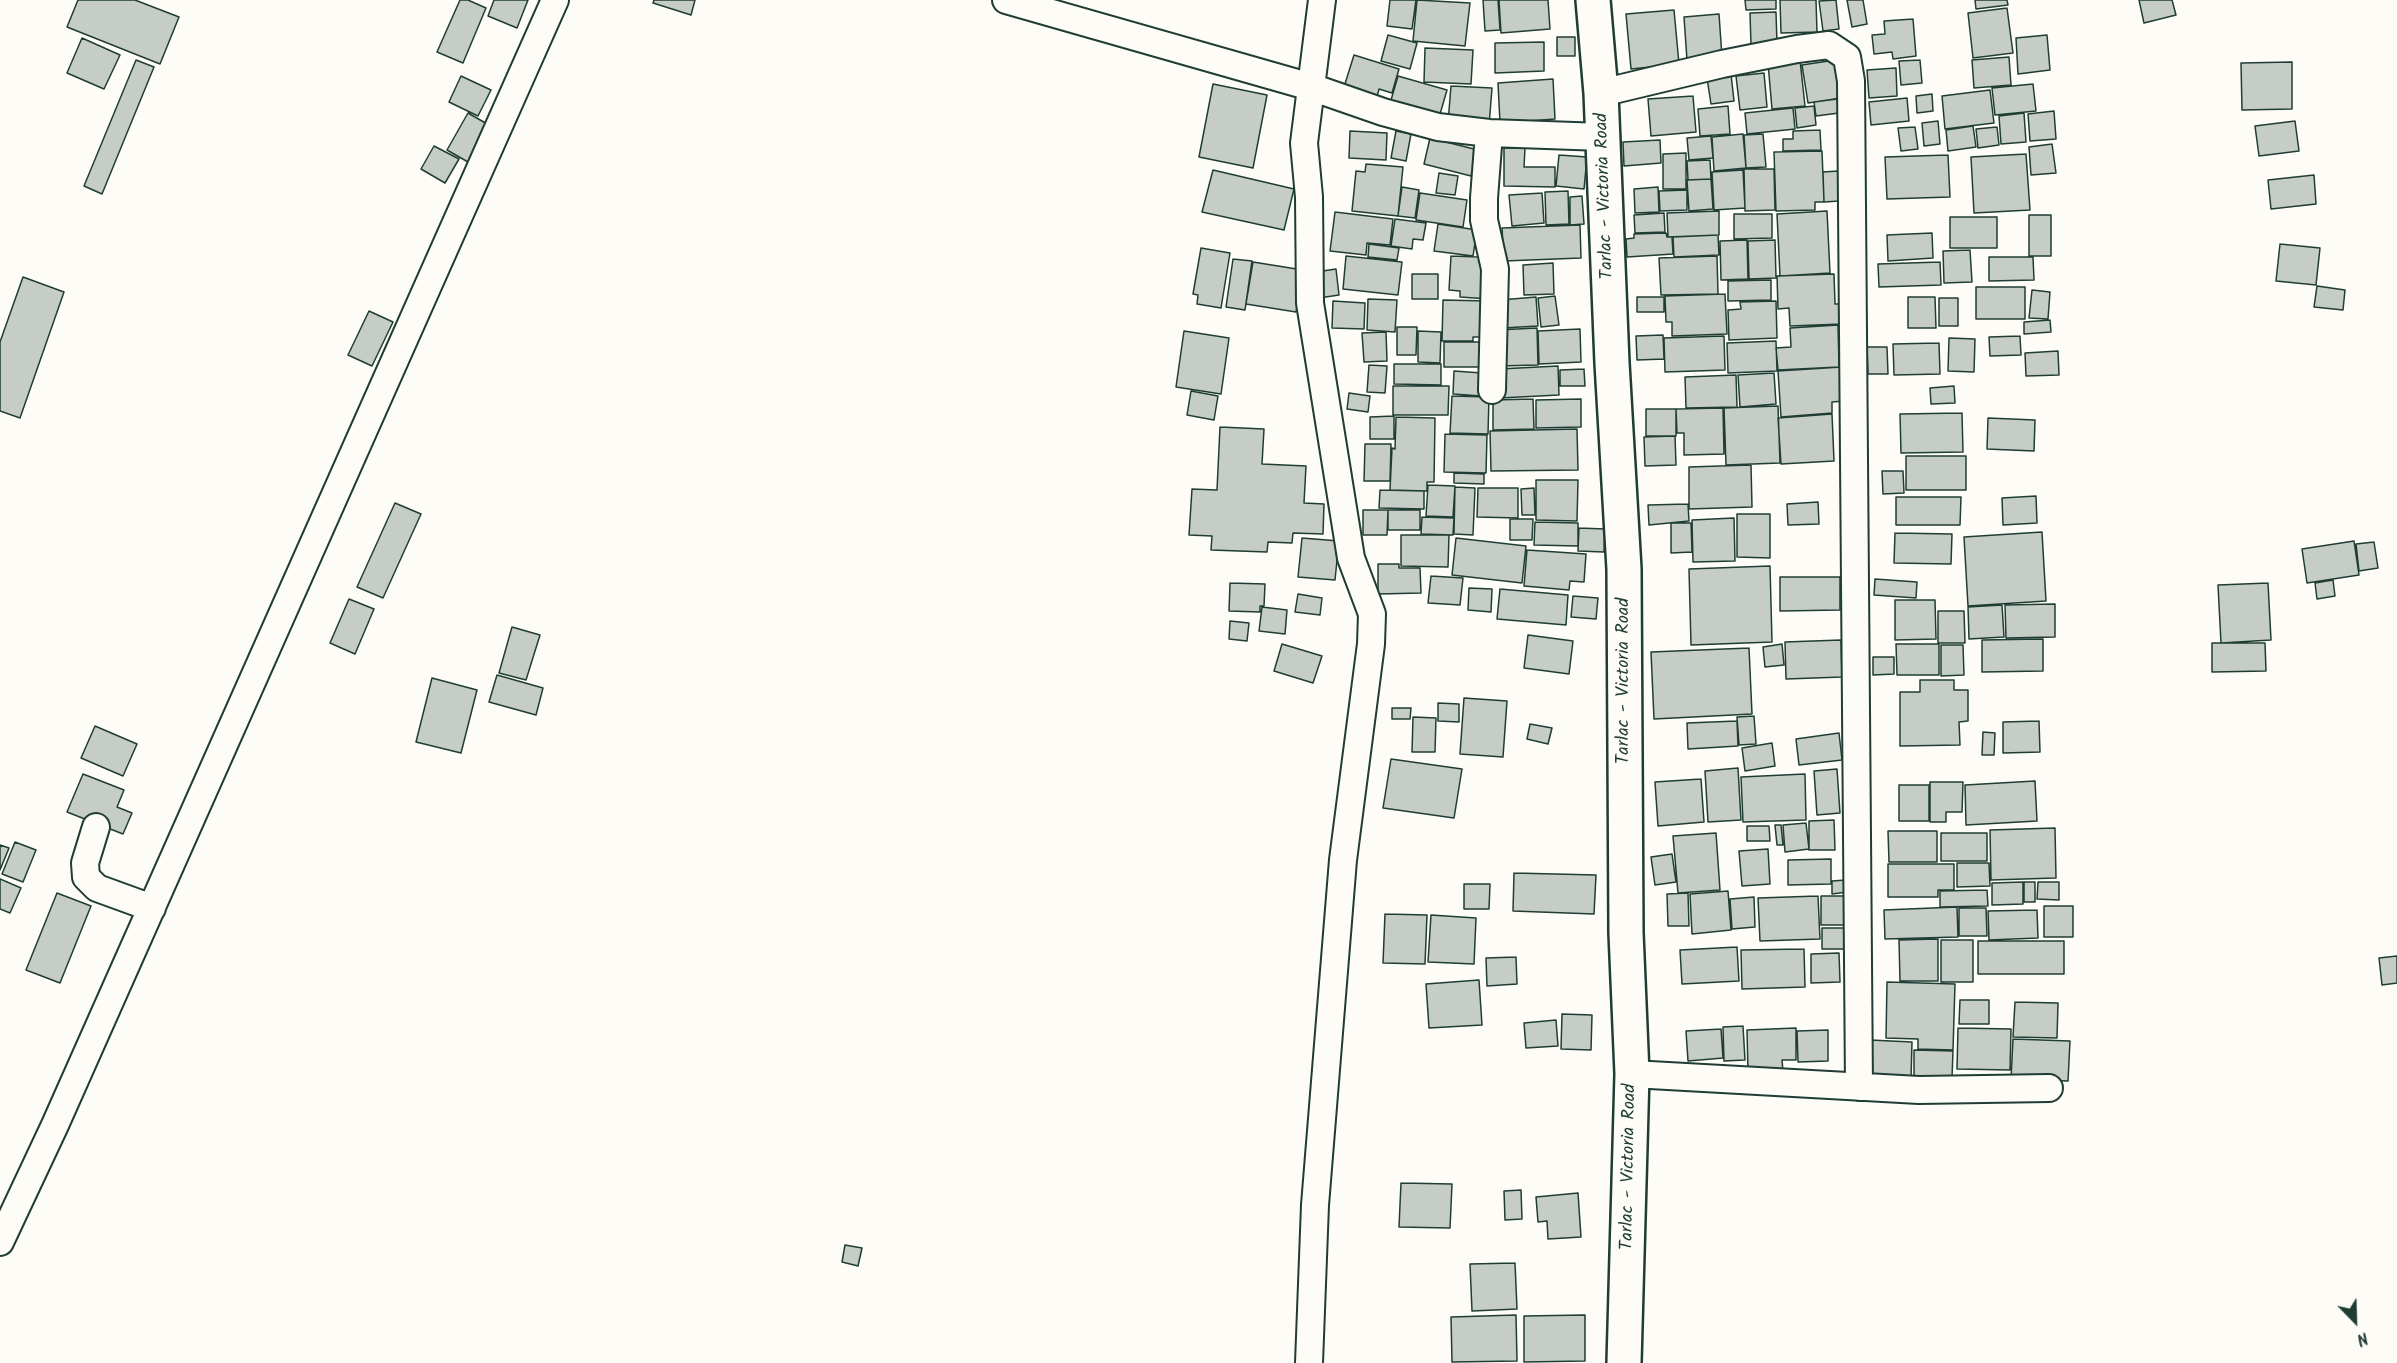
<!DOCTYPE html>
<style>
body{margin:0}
#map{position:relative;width:2397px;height:1363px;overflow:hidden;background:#fdfcf7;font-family:Kalam,sans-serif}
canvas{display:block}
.north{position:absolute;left:2325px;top:1291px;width:60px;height:60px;-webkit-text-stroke:4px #fdfcf7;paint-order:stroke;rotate:157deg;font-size:16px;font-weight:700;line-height:24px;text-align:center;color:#1f3d34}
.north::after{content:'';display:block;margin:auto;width:21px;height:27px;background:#1f3d34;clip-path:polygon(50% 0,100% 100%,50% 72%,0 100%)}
</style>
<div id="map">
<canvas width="2397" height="1363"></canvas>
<div class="north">N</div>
</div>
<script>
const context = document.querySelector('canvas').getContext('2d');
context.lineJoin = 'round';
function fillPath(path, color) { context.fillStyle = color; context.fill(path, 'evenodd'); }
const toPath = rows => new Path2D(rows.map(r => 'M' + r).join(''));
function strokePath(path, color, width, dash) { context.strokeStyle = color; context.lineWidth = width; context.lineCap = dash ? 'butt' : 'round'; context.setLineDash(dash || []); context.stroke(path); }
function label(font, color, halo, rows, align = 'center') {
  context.font = font + ' Kalam,sans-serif'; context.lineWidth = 4.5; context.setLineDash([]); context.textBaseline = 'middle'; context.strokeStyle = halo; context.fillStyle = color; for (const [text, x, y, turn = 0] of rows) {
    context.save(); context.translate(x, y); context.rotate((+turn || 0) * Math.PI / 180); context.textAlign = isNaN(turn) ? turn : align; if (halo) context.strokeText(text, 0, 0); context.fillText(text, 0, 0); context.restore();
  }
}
const building = toPath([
 [78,0,135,0,179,17,160,64,67,27,78,0],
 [460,0,468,0,486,8,463,63,437,52,460,0],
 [494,0,528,0,517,28,488,16,494,0],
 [654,0,695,0,691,15,653,3,654,0],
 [1390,0,1416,0,1412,29,1387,26,1390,0],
 [1417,0,1470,3,1465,46,1413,41,1417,0],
 [1483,0,1498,0,1500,30,1485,31,1483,0],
 [1499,0,1548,0,1550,29,1501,33,1499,0],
 [1745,0,1776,0,1776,9,1746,10,1745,0],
 [1780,0,1816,0,1817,32,1781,33,1780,0],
 [1836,0,1839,29,1823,31,1819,1,1836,0],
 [1847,0,1863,0,1867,24,1852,27,1847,0],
 [1975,0,2007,0,2008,5,1976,9,1975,0],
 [2139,0,2172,0,2176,15,2144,23,2139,0],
 [2007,8,2013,53,1973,58,1968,13,2007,8],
 [1674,10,1679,64,1631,69,1626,14,1674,10],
 [1776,12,1777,44,1751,45,1750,13,1776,12],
 [1719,14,1722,57,1687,60,1684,17,1719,14],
 [1913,19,1916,56,1893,59,1892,52,1874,54,1872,35,1885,34,1884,21,1913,19],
 [1388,35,1417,43,1410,69,1381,61,1388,35],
 [2047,35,2050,70,2018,74,2016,38,2047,35],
 [1557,37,1575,37,1575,56,1557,56,1557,37],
 [82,38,120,55,104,89,67,73,82,38],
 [1544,42,1544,71,1495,73,1495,43,1544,42],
 [1425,48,1473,50,1471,84,1424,82,1425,48],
 [1354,55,1399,69,1392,93,1379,89,1377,97,1344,87,1354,55],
 [2009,57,2011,85,1974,88,1972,60,2009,57],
 [136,60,154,67,102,194,84,186,136,60],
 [1800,60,1805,106,1772,109,1768,63,1800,60],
 [1835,60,1841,98,1808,103,1802,65,1835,60],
 [1920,60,1922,83,1901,85,1899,61,1920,60],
 [2292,62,2292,109,2242,110,2241,63,2292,62],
 [1896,68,1897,96,1869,98,1867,70,1896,68],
 [1764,73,1767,107,1740,110,1736,76,1764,73],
 [1731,74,1734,101,1711,104,1707,78,1731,74],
 [461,76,491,90,478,116,449,102,461,76],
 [1398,76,1447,90,1438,121,1389,107,1398,76],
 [1553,79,1555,119,1500,123,1498,83,1553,79],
 [1213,84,1267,95,1253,168,1199,157,1213,84],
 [2033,84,2036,111,1995,115,1992,88,2033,84],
 [1451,86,1492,88,1489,126,1448,123,1451,86],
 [1990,90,1994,123,1945,129,1942,96,1990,90],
 [1932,94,1933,111,1917,113,1916,96,1932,94],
 [1693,96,1696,132,1651,136,1648,99,1693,96],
 [1907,98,1909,121,1871,125,1869,102,1907,98],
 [1837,99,1839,113,1816,116,1814,102,1837,99],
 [1728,106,1730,134,1700,136,1698,109,1728,106],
 [1814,106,1816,125,1797,128,1795,108,1814,106],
 [1793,108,1795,129,1747,134,1745,113,1793,108],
 [2054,111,2056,139,2030,141,2028,114,2054,111],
 [468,113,489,125,468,162,447,150,468,113],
 [2024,113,2026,142,2001,144,1999,116,2024,113],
 [1938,121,1940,144,1924,146,1922,123,1938,121],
 [2295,121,2299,151,2259,156,2255,126,2295,121],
 [1973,126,1976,147,1948,151,1946,130,1973,126],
 [1915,127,1918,149,1901,151,1898,128,1915,127],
 [1997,127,1999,145,1978,148,1976,129,1997,127],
 [1820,130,1821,150,1783,151,1783,139,1793,139,1793,131,1820,130],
 [1350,131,1387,133,1386,160,1349,158,1350,131],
 [1396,131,1411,134,1406,161,1391,158,1396,131],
 [1743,134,1746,168,1714,171,1712,137,1743,134],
 [1763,134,1766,167,1746,168,1744,135,1763,134],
 [1711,136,1713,158,1689,160,1687,138,1711,136],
 [1430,138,1478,150,1471,176,1424,164,1430,138],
 [1660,140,1661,163,1624,166,1623,142,1660,140],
 [2052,144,2056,173,2031,175,2029,147,2052,144],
 [434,146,459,159,445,183,421,169,434,146],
 [1504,148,1525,148,1524,167,1555,167,1555,187,1504,186,1504,148],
 [1822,151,1824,202,1815,202,1815,210,1776,211,1774,152,1822,151],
 [1686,153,1686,189,1663,189,1663,154,1686,153],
 [2026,154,2030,210,1974,213,1971,157,2026,154],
 [1559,155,1587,157,1584,189,1556,186,1559,155],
 [1948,155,1950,197,1887,199,1885,157,1948,155],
 [1710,160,1711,179,1688,180,1687,161,1710,160],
 [1366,164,1403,167,1398,216,1352,211,1356,171,1365,172,1366,164],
 [1744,169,1774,169,1775,210,1745,211,1744,169],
 [1213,170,1294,189,1284,230,1202,212,1213,170],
 [1743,170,1745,208,1714,210,1712,172,1743,170],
 [1838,171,1839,201,1824,202,1823,172,1838,171],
 [1439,173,1458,176,1455,195,1436,193,1439,173],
 [2314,175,2316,204,2271,209,2268,180,2314,175],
 [1711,179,1713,209,1689,211,1687,180,1711,179],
 [1402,187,1419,190,1415,218,1398,216,1402,187],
 [1658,187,1659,212,1635,213,1634,189,1658,187],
 [1687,190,1687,210,1660,211,1659,191,1687,190],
 [1568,191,1569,224,1546,225,1545,192,1568,191],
 [1420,193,1467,200,1463,227,1416,220,1420,193],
 [1542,193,1544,223,1512,226,1509,195,1542,193],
 [1582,196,1584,224,1570,225,1570,197,1582,196],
 [1719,211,1719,235,1668,237,1667,213,1719,211],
 [1827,211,1830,273,1780,276,1777,214,1827,211],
 [1335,212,1393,219,1390,245,1367,243,1366,255,1330,251,1335,212],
 [1664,213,1665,232,1635,233,1634,215,1664,213],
 [1734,214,1772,214,1772,238,1734,239,1734,214],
 [2029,215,2051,215,2051,256,2029,256,2029,215],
 [1950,217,1997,217,1997,248,1950,248,1950,217],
 [1395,219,1426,223,1423,240,1413,239,1412,249,1391,246,1395,219],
 [1438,224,1477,230,1473,256,1434,251,1438,224],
 [1580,225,1581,258,1504,261,1502,228,1580,225],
 [1666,233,1667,237,1672,237,1673,254,1627,257,1626,239,1634,238,1634,234,1666,233],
 [1932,233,1933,258,1888,261,1887,235,1932,233],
 [1718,235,1719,255,1674,257,1673,237,1718,235],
 [1747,240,1748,279,1721,280,1720,241,1747,240],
 [1775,240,1776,278,1749,279,1748,241,1775,240],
 [1369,244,1399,248,1397,260,1368,257,1369,244],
 [2280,244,2320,248,2316,285,2276,281,2280,244],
 [1201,248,1230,253,1221,308,1197,304,1198,295,1193,294,1201,248],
 [1970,250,1972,282,1944,283,1943,251,1970,250],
 [1346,256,1402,262,1398,295,1343,289,1346,256],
 [1451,256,1479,257,1479,262,1491,263,1489,299,1460,297,1460,291,1449,290,1451,256],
 [1717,256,1718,294,1661,295,1659,258,1717,256],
 [1989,257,2033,257,2034,280,1989,281,1989,257],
 [1233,259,1252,261,1245,310,1226,307,1233,259],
 [1253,262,1303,270,1296,312,1246,304,1253,262],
 [1940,262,1941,285,1879,287,1878,264,1940,262],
 [1553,263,1554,294,1524,295,1523,265,1553,263],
 [1336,269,1339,295,1319,298,1316,272,1336,269],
 [1412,274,1438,274,1438,299,1412,299,1412,274],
 [1834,274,1835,304,1842,304,1842,324,1790,326,1789,308,1778,309,1777,276,1834,274],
 [23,277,64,292,20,418,0,411,0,342,23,277],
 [1771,280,1771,300,1728,301,1728,281,1771,280],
 [2317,286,2345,290,2343,310,2314,307,2317,286],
 [1976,287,2025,287,2025,319,1976,319,1976,287],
 [2032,290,2050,292,2048,319,2029,318,2032,290],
 [1725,294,1727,334,1672,336,1672,322,1666,322,1665,296,1725,294],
 [1555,296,1559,325,1541,327,1538,298,1555,296],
 [1536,297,1538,326,1503,328,1500,300,1536,297],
 [1637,297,1664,297,1664,312,1637,312,1637,297],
 [1908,297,1935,297,1936,328,1908,328,1908,297],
 [1939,298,1958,298,1958,326,1939,326,1939,298],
 [1368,299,1397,300,1395,332,1367,330,1368,299],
 [1443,300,1489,301,1488,337,1473,337,1473,341,1442,341,1443,300],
 [1333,301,1365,303,1364,329,1332,328,1333,301],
 [1776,301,1777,338,1729,340,1728,310,1741,309,1740,302,1776,301],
 [369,311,393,322,372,366,348,355,369,311],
 [2050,320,2051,332,2024,334,2024,322,2050,320],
 [1838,325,1839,367,1778,370,1776,348,1791,347,1790,328,1838,325],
 [1397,327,1417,327,1416,355,1397,355,1397,327],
 [1537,328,1538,365,1498,366,1497,330,1537,328],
 [1580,329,1581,362,1539,364,1538,331,1580,329],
 [1184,331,1229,338,1221,394,1176,387,1184,331],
 [1418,331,1441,332,1440,363,1418,362,1418,331],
 [1386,332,1387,361,1364,362,1362,333,1386,332],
 [1663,335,1664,359,1637,360,1636,336,1663,335],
 [1724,336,1725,370,1665,372,1664,338,1724,336],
 [2020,336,2021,355,1990,356,1989,337,2020,336],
 [1949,338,1975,339,1974,372,1948,371,1949,338],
 [1776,341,1777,371,1728,373,1727,343,1776,341],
 [1444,342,1488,342,1488,367,1444,367,1444,342],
 [1939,343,1940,374,1894,375,1893,344,1939,343],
 [1867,347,1887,347,1888,374,1868,374,1867,347],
 [2058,351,2059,375,2026,376,2025,353,2058,351],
 [1394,364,1441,364,1441,385,1394,384,1394,364],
 [1369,365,1387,366,1385,393,1367,392,1369,365],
 [1558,366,1559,395,1500,398,1499,369,1558,366],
 [1842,367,1844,401,1832,402,1832,413,1781,417,1778,371,1842,367],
 [1584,369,1585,386,1560,386,1560,370,1584,369],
 [1454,371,1482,373,1481,396,1453,394,1454,371],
 [1774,373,1776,404,1740,407,1738,375,1774,373],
 [1736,375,1737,407,1686,408,1685,377,1736,375],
 [1393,386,1449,386,1448,415,1393,415,1393,386],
 [1954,386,1955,403,1931,404,1930,388,1954,386],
 [1191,391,1218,396,1214,420,1187,415,1191,391],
 [1349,393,1370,396,1368,412,1347,409,1349,393],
 [1452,396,1489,397,1488,434,1450,433,1452,396],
 [1533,399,1534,429,1493,430,1493,400,1533,399],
 [1581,399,1581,427,1536,428,1536,400,1581,399],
 [1778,406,1780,463,1726,465,1724,408,1778,406],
 [1723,408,1724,454,1684,455,1684,433,1677,433,1676,409,1723,408],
 [1646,409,1676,409,1676,436,1646,436,1646,409],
 [1962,413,1963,452,1901,453,1900,414,1962,413],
 [1832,414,1834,461,1781,464,1778,418,1832,414],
 [1394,416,1394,439,1370,439,1370,417,1394,416],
 [1396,417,1435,418,1434,482,1427,482,1427,491,1390,490,1392,448,1395,449,1396,417],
 [1988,418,2035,420,2034,451,1987,449,1988,418],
 [1220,427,1264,429,1262,464,1306,466,1304,503,1324,504,1323,534,1293,533,1292,543,1268,542,1267,552,1211,550,1212,536,1189,535,1192,489,1217,490,1220,427],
 [1577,429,1578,470,1491,471,1490,431,1577,429],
 [1445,434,1487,435,1486,473,1444,472,1445,434],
 [1675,436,1676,465,1645,466,1644,437,1675,436],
 [1365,444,1391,444,1390,481,1364,481,1365,444],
 [1906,456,1966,456,1966,490,1906,490,1906,456],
 [1751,465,1752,507,1689,509,1689,467,1751,465],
 [1882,471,1903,471,1904,493,1883,494,1882,471],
 [1454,473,1484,474,1484,484,1454,483,1454,473],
 [1536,480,1578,480,1577,521,1536,520,1536,480],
 [1428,485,1455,486,1453,517,1426,516,1428,485],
 [1455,487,1475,488,1473,535,1454,534,1455,487],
 [1478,488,1518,488,1518,518,1477,517,1478,488],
 [1534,488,1535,515,1522,515,1521,489,1534,488],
 [1380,490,1424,491,1424,509,1379,508,1380,490],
 [2036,496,2037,523,2003,525,2002,498,2036,496],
 [1896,497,1961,497,1960,525,1896,525,1896,497],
 [1818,502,1819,524,1788,525,1787,504,1818,502],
 [395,503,421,514,383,598,357,587,395,503],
 [1688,504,1689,521,1649,525,1648,505,1688,504],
 [1363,510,1388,510,1387,535,1363,535,1363,510],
 [1388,510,1420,510,1420,530,1388,530,1388,510],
 [1737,514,1770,514,1770,558,1737,557,1737,514],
 [1422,517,1454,518,1453,535,1421,534,1422,517],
 [1734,518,1735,561,1693,562,1692,520,1734,518],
 [1510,519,1533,519,1532,540,1510,540,1510,519],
 [1535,522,1578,523,1578,546,1534,545,1535,522],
 [1671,523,1691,523,1692,552,1671,553,1671,523],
 [1579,528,1605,529,1604,552,1578,551,1579,528],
 [2042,532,2046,601,1968,606,1964,537,2042,532],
 [1895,533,1952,534,1951,564,1894,563,1895,533],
 [1401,535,1449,535,1448,567,1401,566,1401,535],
 [1302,538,1339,541,1335,580,1298,577,1302,538],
 [1456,538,1526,546,1522,583,1452,575,1456,538],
 [2354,541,2359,575,2307,583,2302,549,2354,541],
 [2374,542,2378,568,2359,571,2356,544,2374,542],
 [1527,550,1586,554,1584,582,1570,581,1569,590,1524,586,1527,550],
 [1378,564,1399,564,1399,568,1420,568,1421,593,1378,594,1378,564],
 [1770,566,1772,642,1691,645,1689,569,1770,566],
 [1431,576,1463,578,1460,605,1428,603,1431,576],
 [1780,577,1840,577,1840,610,1780,611,1780,577],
 [1875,579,1917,582,1916,598,1874,595,1875,579],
 [2333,580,2335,596,2317,599,2315,583,2333,580],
 [1230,583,1265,584,1264,606,1260,606,1260,612,1229,611,1230,583],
 [2268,583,2271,640,2221,643,2218,585,2268,583],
 [1469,588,1492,589,1491,612,1468,610,1469,588],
 [1500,589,1568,595,1566,625,1497,619,1500,589],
 [1298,594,1322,598,1320,615,1295,612,1298,594],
 [1573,596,1598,598,1596,619,1571,617,1573,596],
 [349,599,374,609,355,654,330,643,349,599],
 [1895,600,1935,600,1936,639,1895,640,1895,600],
 [2055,604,2055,637,2006,638,2005,605,2055,604],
 [2002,605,2004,637,1969,639,1968,607,2002,605],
 [1262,607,1287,610,1285,634,1259,631,1262,607],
 [1938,611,1964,611,1965,643,1938,643,1938,611],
 [1230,621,1249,623,1247,641,1229,639,1230,621],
 [512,627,540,635,526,680,499,673,512,627],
 [1528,635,1573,641,1569,674,1524,668,1528,635],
 [2043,639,2043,671,1982,672,1982,640,2043,639],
 [1841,640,1842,677,1786,679,1785,642,1841,640],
 [2212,643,2265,643,2266,671,2212,672,2212,643],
 [1282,644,1322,656,1313,683,1274,671,1282,644],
 [1782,644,1784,665,1765,667,1763,647,1782,644],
 [1896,644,1939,644,1939,675,1897,675,1896,644],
 [1941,645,1963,645,1964,675,1941,676,1941,645],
 [1749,648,1752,714,1654,719,1651,652,1749,648],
 [1873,657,1894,657,1894,674,1873,675,1873,657],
 [497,675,543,688,536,715,489,702,497,675],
 [432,678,477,690,461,753,416,742,432,678],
 [1920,680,1954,680,1954,690,1968,690,1968,721,1959,722,1960,745,1900,746,1900,692,1920,692,1920,680],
 [1464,698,1507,701,1503,757,1460,754,1464,698],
 [1438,703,1459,704,1459,722,1438,721,1438,703],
 [1392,708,1411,708,1410,719,1392,719,1392,708],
 [1754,716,1756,744,1739,745,1737,717,1754,716],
 [1413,717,1436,718,1435,752,1412,752,1413,717],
 [1737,721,1738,746,1688,749,1687,723,1737,721],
 [2039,721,2040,752,2003,753,2003,722,2039,721],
 [1530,724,1552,728,1548,744,1527,739,1530,724],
 [95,726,137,744,123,776,81,758,95,726],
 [1983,732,1995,733,1994,755,1982,755,1983,732],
 [1839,733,1842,760,1799,765,1796,739,1839,733],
 [1772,743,1775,766,1745,771,1742,748,1772,743],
 [1391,759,1462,769,1454,818,1383,808,1391,759],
 [1738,768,1741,820,1708,822,1705,771,1738,768],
 [1837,769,1840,813,1817,815,1814,771,1837,769],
 [83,774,124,790,117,807,132,813,123,834,67,812,83,774],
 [1805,774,1806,820,1743,822,1741,777,1805,774],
 [1701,779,1704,822,1658,826,1655,782,1701,779],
 [2035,781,2037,821,1966,825,1965,785,2035,781],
 [1930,782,1963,782,1962,812,1946,812,1946,822,1930,822,1930,782],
 [1899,785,1929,785,1929,821,1899,821,1899,785],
 [1834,820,1835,850,1809,850,1809,821,1834,820],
 [1806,823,1809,849,1785,852,1783,825,1806,823],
 [1775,825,1781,825,1783,845,1777,845,1775,825],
 [1747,826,1769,826,1770,841,1747,841,1747,826],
 [2055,828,2056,878,1991,880,1990,830,2055,828],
 [1888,831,1937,831,1937,862,1889,862,1888,831],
 [1716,833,1720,890,1678,893,1673,836,1716,833],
 [1941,833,1987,833,1987,861,1941,861,1941,833],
 [15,842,36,850,23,882,2,874,15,842],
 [0,845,9,848,0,870,0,845],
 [1768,849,1770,884,1742,886,1739,851,1768,849],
 [1672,854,1676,882,1655,885,1651,857,1672,854],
 [1831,859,1831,884,1788,885,1788,860,1831,859],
 [1957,863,1989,863,1990,886,1957,887,1957,863],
 [1888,864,1954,864,1954,890,1938,890,1938,897,1888,897,1888,864],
 [1514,873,1596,875,1594,914,1513,911,1514,873],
 [0,879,21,888,10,913,0,909,0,879],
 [1846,880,1847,892,1832,894,1832,881,1846,880],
 [2023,882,2023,904,1992,905,1992,883,2023,882],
 [2024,882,2035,882,2035,902,2024,902,2024,882],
 [2038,882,2059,882,2059,900,2037,899,2038,882],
 [1464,884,1490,884,1489,909,1464,909,1464,884],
 [1987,890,1988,906,1940,907,1940,891,1987,890],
 [1728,891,1731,930,1692,934,1690,894,1728,891],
 [57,893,91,906,60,983,26,970,57,893],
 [1688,893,1689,926,1668,926,1667,894,1688,893],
 [1818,896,1820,939,1760,941,1758,898,1818,896],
 [1821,896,1846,896,1846,925,1821,925,1821,896],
 [1754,897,1755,927,1732,929,1730,899,1754,897],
 [2044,906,2073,906,2073,937,2044,937,2044,906],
 [1957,907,1958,937,1885,939,1884,910,1957,907],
 [1959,908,1986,908,1987,936,1959,936,1959,908],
 [2037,910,2038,938,1989,940,1988,911,2037,910],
 [1385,914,1427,915,1425,964,1383,963,1385,914],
 [1431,915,1476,918,1474,964,1428,962,1431,915],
 [1822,928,1845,928,1846,949,1822,949,1822,928],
 [1938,939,1938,981,1900,981,1899,940,1938,939],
 [1941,940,1973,940,1973,982,1941,982,1941,940],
 [1978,941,2064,941,2064,974,1978,974,1978,941],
 [1737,947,1739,981,1682,984,1680,950,1737,947],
 [1804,949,1805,987,1742,989,1741,950,1804,949],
 [1839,953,1840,982,1811,983,1811,954,1839,953],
 [2397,956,2397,983,2382,985,2379,958,2397,956],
 [1516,957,1517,984,1487,986,1486,958,1516,957],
 [1479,980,1482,1025,1429,1028,1426,984,1479,980],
 [1887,982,1955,984,1953,1050,1918,1049,1918,1039,1886,1038,1887,982],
 [1960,1000,1989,1000,1989,1024,1959,1024,1960,1000],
 [2015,1002,2058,1003,2057,1038,2013,1037,2015,1002],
 [1562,1014,1592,1015,1591,1050,1561,1049,1562,1014],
 [1556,1020,1558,1046,1526,1048,1524,1023,1556,1020],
 [1743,1026,1745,1060,1724,1061,1723,1027,1743,1026],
 [1796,1028,1796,1060,1782,1060,1783,1071,1748,1072,1747,1030,1796,1028],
 [1958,1028,2011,1029,2010,1070,1957,1069,1958,1028],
 [1721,1029,1723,1058,1688,1061,1686,1031,1721,1029],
 [1828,1030,1828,1061,1798,1062,1797,1031,1828,1030],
 [2013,1039,2070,1041,2068,1081,2011,1079,2013,1039],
 [1870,1040,1912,1042,1911,1078,1869,1076,1870,1040],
 [1914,1050,1953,1051,1952,1078,1914,1078,1914,1050],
 [1401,1183,1452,1184,1450,1228,1399,1227,1401,1183],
 [1521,1190,1522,1219,1505,1220,1504,1191,1521,1190],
 [1578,1193,1581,1237,1548,1239,1547,1221,1538,1222,1536,1197,1578,1193],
 [845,1245,862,1248,858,1266,842,1262,845,1245],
 [1515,1263,1517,1309,1472,1311,1470,1264,1515,1263],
 [1516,1315,1517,1361,1452,1362,1451,1317,1516,1315],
 [1585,1315,1585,1361,1524,1362,1524,1316,1585,1315]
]);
const street = toPath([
 [1006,0,1311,87,1383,112,1438,127,1489,133,1603,137],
 [1601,93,1722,64,1797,49,1829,45,1847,57,1851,81,1859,1087],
 [1489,133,1484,198,1484,220,1495,269,1492,390],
 [96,827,85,863,86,877,97,888,152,908],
 [1632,1074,1919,1090,2049,1088],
 [0,1242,55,1125,555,0],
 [1309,1363,1315,1205,1343,860,1371,644,1372,614,1351,558,1310,303,1309,197,1304,143,1322,0]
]);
const primary = toPath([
 [1593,0,1601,93,1612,363,1624,569,1626,933,1632,1074,1624,1363]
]);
const streetNames = [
 ["Tarlac - Victoria Road",1606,196,-92],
 ["Tarlac - Victoria Road",1625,681,-90],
 ["Tarlac - Victoria Road",1630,1167,-89]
];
fillPath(building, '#c6cdc7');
strokePath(building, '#1f3d34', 1.5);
strokePath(street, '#1f3d34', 30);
strokePath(primary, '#1f3d34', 38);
strokePath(street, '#fdfcf7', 26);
strokePath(primary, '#fdfcf7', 33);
label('18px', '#1f3d34', '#fdfcf7', streetNames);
</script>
